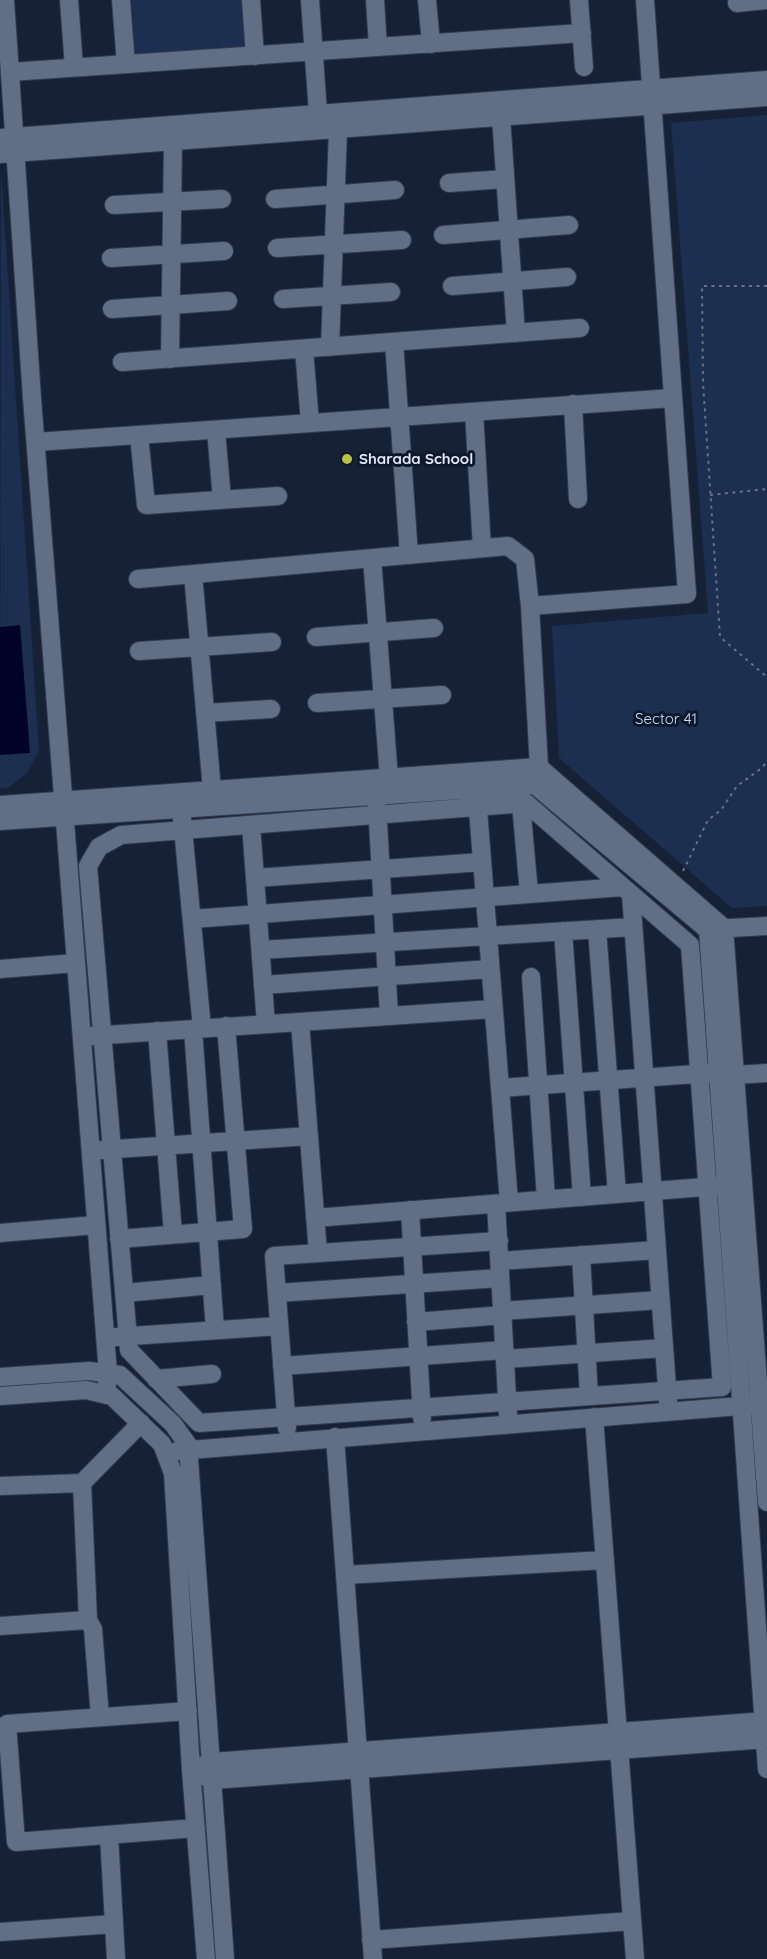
<!DOCTYPE html>
<style>
body{margin:0}
canvas{display:block;background:#162135}
</style>
<canvas width="767" height="1959"></canvas>
<script>
const context = document.querySelector('canvas').getContext('2d');
context.lineJoin = 'round';
function fillPath(path, color) { context.fillStyle = color; context.fill(path, 'evenodd'); }
const toPath = rows => new Path2D(rows.map(r => 'M' + r).join(''));
function strokePath(path, color, width, dash) { context.strokeStyle = color; context.lineWidth = width; context.lineCap = dash ? 'butt' : 'round'; context.setLineDash(dash || []); context.stroke(path); }
function label(font, color, halo, rows, align = 'center') {
  context.font = font + ' Quicksand,sans-serif'; context.lineWidth = 6; context.setLineDash([]); context.textBaseline = 'middle'; context.strokeStyle = halo; context.fillStyle = color; for (const [text, x, y, turn = 0] of rows) {
    context.save(); context.translate(x, y); context.rotate((+turn || 0) * Math.PI / 180); context.textAlign = isNaN(turn) ? turn : align; if (halo) context.strokeText(text, 0, 0); context.fillText(text, 0, 0); context.restore();
  }
}
const green = toPath([
 [131,0,242,0,245,48,135,55],
 [767,115,767,906,732,908,559,758,552,626,708,613,671,123],
 [1,171,39,751,27,773,8,788,0,788]
]);
const water = toPath([
 [20,625,30,753,0,755,0,627]
]);
const path = toPath([
 [767,286,702,286,703,382,720,637,767,677],
 [710,495,767,489],
 [683,871,708,820,721,810,737,786,762,768,767,761]
]);
const minor = toPath([
 [5,0,32,398,108,1373,106,1395],
 [69,0,74,67],
 [121,0,126,64],
 [251,0,255,56],
 [310,0,319,127],
 [375,0,378,47],
 [427,0,431,44],
 [579,0,584,67],
 [737,3,767,0],
 [10,72,582,33],
 [501,117,516,333],
 [0,138,767,80],
 [0,154,767,97],
 [449,183,505,179],
 [275,199,395,190],
 [114,205,222,199],
 [443,235,569,225],
 [277,248,402,240],
 [111,258,224,251],
 [452,286,567,277],
 [283,299,391,292],
 [112,309,228,301],
 [394,342,409,555],
 [330,347,338,130],
 [304,349,310,423],
 [170,359,173,142],
 [122,362,580,328],
 [573,404,578,499],
 [474,412,482,548],
 [216,430,222,500],
 [139,435,146,505,278,496],
 [36,442,673,398],
 [372,558,389,778],
 [193,574,212,790],
 [138,579,508,546,525,559,530,606],
 [316,637,434,628],
 [139,651,272,642],
 [317,703,442,695],
 [205,713,271,709],
 [537,778,539,767,530,606,687,594,645,0],
 [477,797,509,1202],
 [526,803,690,945,722,1387,199,1423,129,1350,88,866,99,847,121,835,526,803],
 [377,804,389,1016],
 [521,804,529,893],
 [0,805,539,767,724,928,767,1502],
 [182,818,202,1028],
 [0,821,535,785,708,930,767,1769],
 [251,825,266,1024],
 [255,878,482,862],
 [631,894,668,1401],
 [192,919,623,887],
 [597,929,617,1194],
 [712,929,767,926],
 [563,931,582,1197],
 [261,950,633,927],
 [0,969,76,963],
 [531,977,546,1199],
 [263,985,490,969],
 [300,1022,318,1253],
 [193,1029,215,1330],
 [157,1031,173,1234],
 [91,1036,493,1009],
 [735,1075,767,1073],
 [500,1088,710,1073],
 [101,1150,309,1136],
 [496,1204,508,1414],
 [410,1210,422,1418],
 [315,1218,717,1186],
 [0,1233,96,1225],
 [119,1239,243,1229,226,1026],
 [581,1255,589,1396],
 [500,1261,657,1250],
 [124,1293,212,1285],
 [277,1293,500,1278],
 [502,1311,660,1300],
 [416,1322,503,1315],
 [116,1337,279,1326],
 [505,1359,664,1348],
 [282,1366,504,1350],
 [0,1377,89,1371,120,1375,173,1424,188,1445,225,1959],
 [156,1379,212,1374],
 [0,1396,86,1390,112,1396,162,1444,173,1473,191,1770,206,1959],
 [594,1417,635,1959],
 [287,1428,274,1256,499,1241],
 [335,1437,373,1959],
 [177,1451,753,1405],
 [82,1483,141,1423],
 [0,1486,82,1483,88,1620,93,1629,100,1717],
 [345,1575,605,1560],
 [0,1626,88,1620],
 [188,1711,7,1724,16,1842,196,1828],
 [201,1766,212,1762,767,1721],
 [201,1775,213,1780,767,1739],
 [109,1835,116,1959],
 [0,1932,114,1924],
 [371,1940,632,1921]
]);
const markers = [
 [347,459,6,"#bbc045"]
];
const poiNames = [
 ["Sharada School",359,459]
];
const parkNames = [
 ["Sector 41",666,719]
];
fillPath(green, '#1c2f51');
fillPath(water, '#00022a');
strokePath(minor, '#343b4c', 20);
strokePath(path, '#687283', 2, [3, 4.5]);
strokePath(minor, '#606e86', 18);
for (const [x, y, r, color] of markers) { const dot = new Path2D(); dot.arc(x, y, r, 0, 2 * Math.PI); context.fillStyle = color; context.fill(dot); strokePath(dot, '#0d182b', 2); }
label('bold 15px', '#e2eaf8', '#0d182b', poiNames, 'left');
label('15px', '#cbddfc', '#0d182b', parkNames);
</script>
